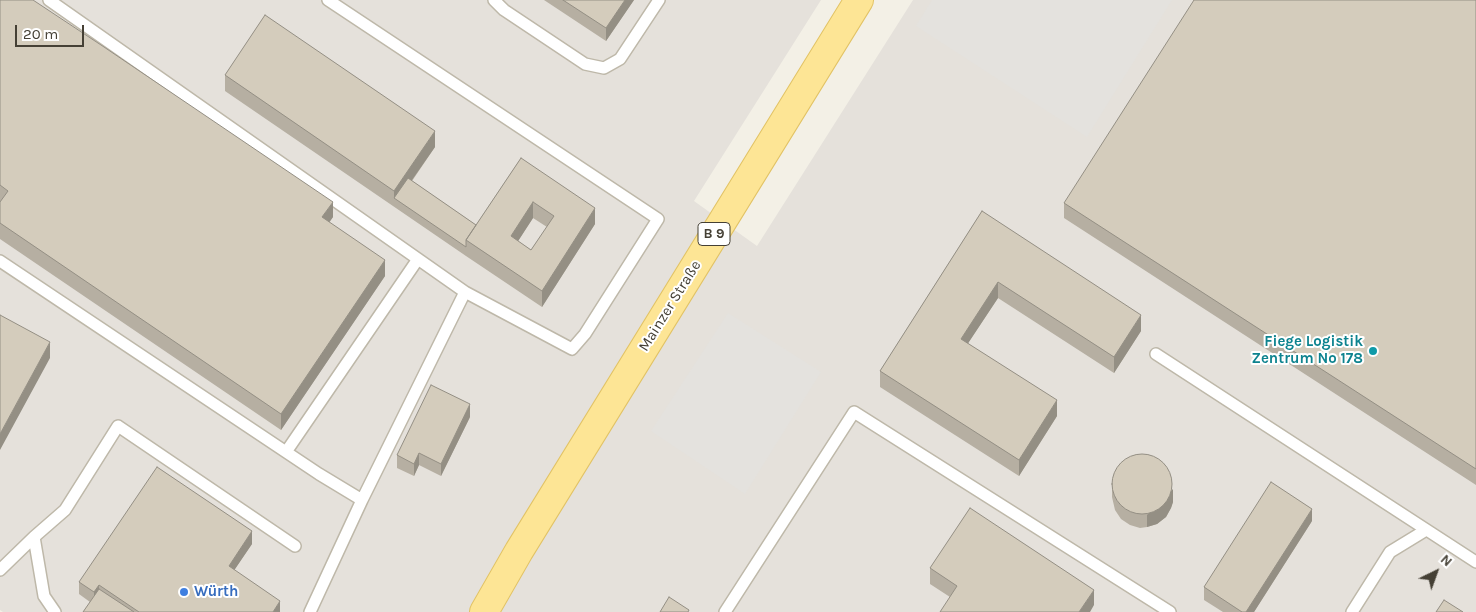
<!DOCTYPE html>
<meta charset="utf-8">
<style>
body{margin:0}
#map{position:relative;width:1476px;height:612px;overflow:hidden;background:#f3f0e6;font-family:Karla,sans-serif}
canvas{display:block}
.north{position:absolute;left:1411px;top:547px;width:50px;height:50px;-webkit-text-stroke:4px #fff;paint-order:stroke;rotate:42deg;font-size:14px;font-weight:700;line-height:20px;text-align:center;color:#454035}
.north::after{content:'';display:block;margin:auto;width:18px;height:22px;background:#454035;clip-path:polygon(50% 0,100% 100%,50% 72%,0 100%)}
.scale{position:absolute;left:15px;top:25px;width:69px;height:22px;box-sizing:border-box;border:2px solid #454035;border-top:0;padding-left:6px;font-size:15px;line-height:18px;white-space:nowrap;color:#454035;-webkit-text-stroke:4px #fff;paint-order:stroke}
</style>
<div id="map">
<canvas width="1476" height="612"></canvas>
<div class="north">N</div>
<div class="scale">20 m</div>
</div>
<script>
const context = document.querySelector('canvas').getContext('2d');
context.lineJoin = 'round';
function fillPath(path, color) { context.fillStyle = color; context.fill(path, 'evenodd'); }
const toPath = rows => new Path2D(rows.map(r => 'M' + r).join(''));
function strokePath(path, color, width, dash) { context.strokeStyle = color; context.lineWidth = width; context.lineCap = dash ? 'butt' : 'round'; context.setLineDash(dash || []); context.stroke(path); }
function label(font, color, halo, rows, align = 'center') {
  context.font = font + ' Karla,sans-serif'; context.lineWidth = 4; context.setLineDash([]); context.textBaseline = 'middle'; context.strokeStyle = halo; context.fillStyle = color; for (const [text, x, y, turn = 0] of rows) {
    context.save(); context.translate(x, y); context.rotate((+turn || 0) * Math.PI / 180); context.textAlign = isNaN(turn) ? turn : align; if (halo) context.strokeText(text, 0, 0); context.fillText(text, 0, 0); context.restore();
  }
}
const industrial = toPath([
 [0,0,821,0,694,201,757,246,913,0,1476,0,1476,612,3,612,0,610]
]);
const parking = toPath([
 [932,0,1172,0,1087,137,916,26],
 [728,313,821,372,745,494,651,431]
]);
const service = toPath([
 [49,0,465,292],
 [328,0,658,219,585,334,572,349,465,292,362,500],
 [494,0,504,10,585,64,604,68,620,59,659,0],
 [0,261,319,474,362,500,310,612],
 [1156,354,1476,562],
 [286,452,418,259],
 [34,537,44,596,55,612],
 [0,570,34,537,65,510,118,426,295,546],
 [725,612,854,412,1170,612],
 [1352,612,1390,552,1426,530]
]);
const primary = toPath([
 [484,612,519,551,859,0]
]);
const wall = toPath([
 [0,0,333,217,329,222,385,276,281,430,0,239],
 [544,0,634,0,606,41],
 [1476,0,1476,485,1064,218,1064,203],
 [225,75,435,147,412,181,476,225,521,158,595,224,542,307,466,256,225,91],
 [533,218,547,227,531,250,518,241],
 [982,211,1141,331,1114,373,998,298,968,343,1057,416,1019,476,880,387,880,371],
 [470,417,441,476,419,465,414,476,397,468,397,455],
 [1112,484,1173,502,1171,508,1166,517,1157,524,1147,527,1140,528,1130,525,1121,519,1115,510,1112,497],
 [1312,521,1254,612,1223,612,1204,600,1204,587],
 [252,544,234,570,280,612,83,612,90,602,79,594,79,582],
 [930,568,1094,605,950,597,930,584]
]);
const shadedWall = toPath([
 [625,0,634,0,606,41,606,28],
 [435,131,435,147,398,200,394,198,394,191],
 [333,202,333,217,322,233,322,217],
 [533,202,533,218,511,252,511,236],
 [595,208,595,224,542,307,542,291],
 [385,260,385,276,281,430,281,414],
 [998,282,998,298,961,354,961,339],
 [1141,315,1141,331,1114,373,1114,357],
 [50,342,50,358,0,450,0,434],
 [1057,400,1057,416,1019,476,1019,460],
 [470,404,470,417,441,476,441,464],
 [419,453,419,465,414,476,414,464],
 [1173,489,1173,502,1171,508,1166,517,1157,524,1147,527,1147,515],
 [1312,509,1312,521,1254,612,1246,612],
 [252,531,252,544,229,578,229,566],
 [99,585,99,598,94,605,94,592],
 [1094,590,1094,605,1090,612,1079,612],
 [280,601,280,612,273,612]
]);
const building = toPath([
 [0,0,33,0,104,47,333,202,322,217,385,260,281,414,0,223,0,202,8,191,0,185,0,0],
 [563,0,625,0,606,28,563,0],
 [1194,0,1476,0,1476,469,1064,203,1194,0],
 [265,15,435,131,394,191,225,75,265,15],
 [521,158,595,208,542,291,466,240,521,158],
 [533,202,554,216,531,250,511,236,533,202],
 [408,178,476,225,466,240,466,247,394,198,408,178],
 [982,211,1141,315,1114,357,998,282,961,339,1057,400,1019,460,880,371,982,211],
 [0,315,50,342,0,434,0,315],
 [431,385,470,404,441,464,419,453,414,464,397,455,431,385],
 '1112 484a30 30 0 1 1 60 0a30 30 0 1 1-60 0Z',
 [157,467,252,531,229,566,280,601,273,612,139,612,99,585,94,592,79,582,157,467],
 [1271,482,1312,509,1246,612,1242,612,1204,587,1271,482],
 [970,508,1094,590,1079,612,940,612,957,586,930,568,970,508],
 [99,589,134,612,83,612,99,589],
 [669,597,689,610,688,612,660,612,669,597],
 [1444,600,1463,612,1436,612,1444,600]
]);
const markers = [
 [1373,351,5,"#0f9aa8"],
 [184,592,5,"#3f7fe0"]
];
const shields = [
 [714,234,32]
];
const shieldNames = [
 ["B 9",714,234]
];
const streetNames = [
 ["Mainzer Straße",670,306,-58]
];
const cultureNames = [
 ["Fiege Logistik",1363,342],
 ["Zentrum No 178",1363,359]
];
const shopNames = [
 ["Würth",194,592]
];
fillPath(industrial, '#e5e1db');
fillPath(parking, '#e4e2de');
strokePath(service, '#beb8a9', 14);
strokePath(primary, '#e2c365', 30);
strokePath(service, '#fff', 11);
strokePath(primary, '#fde595', 28);
fillPath(wall, '#b6afa2');
fillPath(shadedWall, '#948f84');
fillPath(building, '#d4ccbc');
strokePath(building, '#948f84', 1);
for (const [x, y, r, color] of markers) { const dot = new Path2D(); dot.arc(x, y, r, 0, 2 * Math.PI); context.fillStyle = color; context.fill(dot); strokePath(dot, '#fff', 2); }
for (const [x, y, w] of shields) { const box = new Path2D(); box.roundRect(x - w / 2, y - 11.5, w, 23, 4); context.fillStyle = '#fff'; context.fill(box); strokePath(box, '#454035', 1); }
label('bold 14px', '#454035', null, shieldNames);
label('15px', '#454035', '#fff', streetNames);
label('bold 15px', '#0d838f', '#fff', cultureNames, 'right');
label('bold 15px', '#366cbe', '#fff', shopNames, 'left');
</script>
